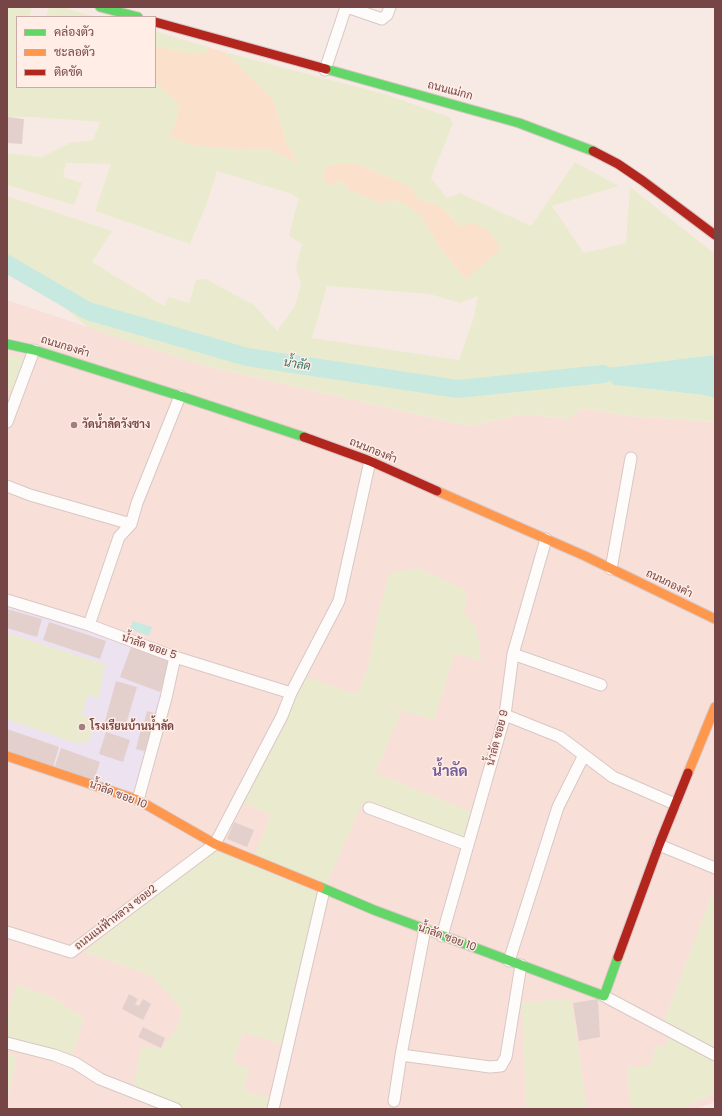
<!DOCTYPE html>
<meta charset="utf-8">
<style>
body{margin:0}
#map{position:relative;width:722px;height:1116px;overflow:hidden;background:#f7eae5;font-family:Poppins,Sarabun,sans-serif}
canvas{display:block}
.frame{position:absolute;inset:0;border:8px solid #754645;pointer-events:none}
.legend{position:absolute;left:16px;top:16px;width:140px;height:72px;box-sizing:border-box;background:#ffede6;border:1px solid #c8aaa6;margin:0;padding:5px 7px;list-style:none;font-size:12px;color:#754645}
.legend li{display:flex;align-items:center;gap:8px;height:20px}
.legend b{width:20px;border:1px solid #c8aaa6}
</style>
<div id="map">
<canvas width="722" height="1116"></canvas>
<div class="frame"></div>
<ul class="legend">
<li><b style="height:5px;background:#63d668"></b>คล่องตัว</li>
<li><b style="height:5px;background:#ff974d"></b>ชะลอตัว</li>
<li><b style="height:5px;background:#b3261e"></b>ติดขัด</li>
</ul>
</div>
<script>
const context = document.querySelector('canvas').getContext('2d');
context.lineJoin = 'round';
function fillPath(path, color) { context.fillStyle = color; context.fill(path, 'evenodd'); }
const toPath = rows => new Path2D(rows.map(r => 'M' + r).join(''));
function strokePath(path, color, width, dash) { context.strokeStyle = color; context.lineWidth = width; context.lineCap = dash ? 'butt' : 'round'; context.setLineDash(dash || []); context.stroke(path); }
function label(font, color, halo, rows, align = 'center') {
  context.font = font + ' Poppins,Sarabun,sans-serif'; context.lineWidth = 3; context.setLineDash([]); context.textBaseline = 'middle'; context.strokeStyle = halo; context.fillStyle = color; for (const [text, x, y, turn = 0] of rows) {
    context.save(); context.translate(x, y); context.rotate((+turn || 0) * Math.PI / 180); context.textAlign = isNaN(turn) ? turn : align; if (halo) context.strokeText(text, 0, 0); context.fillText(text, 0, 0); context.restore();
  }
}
const residential = toPath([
 [7,300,205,366,469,426,526,414,568,419,583,408,629,416,715,422,715,1102,696,1109,7,1109]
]);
const education = toPath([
 [7,600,175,657,138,800,7,756]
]);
const green = toPath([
 [7,7,32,7,29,17,17,17,17,87,155,87,155,83,180,104,174,127,246,150,269,149,298,162,286,141,273,99,224,52,384,94,450,117,453,123,431,178,447,198,460,193,531,226,575,162,619,186,552,206,584,253,626,243,630,187,715,254,715,355,598,369,614,385,705,395,715,398,715,422,629,416,583,408,568,419,526,414,469,426,205,366,89,328,39,287,7,270,7,196,112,231,92,262,164,306,169,297,189,303,196,280,206,279,254,305,277,331,295,306,301,285,296,267,302,244,289,236,298,200,302,201,292,194,217,171,207,203,190,244,95,211,111,164,66,163,63,177,82,183,74,205,7,185,7,153,41,157,70,143,93,140,100,122,31,117,7,117],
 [357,163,412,188,417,199,440,206,454,220,460,227,466,280,441,249,422,217,410,207,397,200,379,203,350,190,340,180,324,179,324,170,329,165],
 [327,286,429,294,460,303,478,296,474,317,459,360,312,338],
 [49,7,62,7,96,17,46,17],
 [155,31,208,47,207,53,194,54,155,47],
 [7,354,26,358,19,391,7,389],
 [419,568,467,591,464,612,477,629,481,661,455,653,434,720,368,700,401,712,375,773,472,812,464,844,361,805,326,886,254,856,271,815,242,802,306,677,357,695,368,668,376,624,389,573],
 [7,633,105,664,99,698,88,695,82,715,95,720,89,742,75,743,7,719],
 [214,849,318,893,284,1045,243,1032,233,1062,249,1069,243,1090,272,1099,270,1109,183,1109,132,1089,142,1046,162,1049,178,1026,182,1009,152,976,84,952],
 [715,887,715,1048,664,1021],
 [16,984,53,997,84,1019,70,1061,7,1043,7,1018],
 [571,999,587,1109,526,1109,522,1002],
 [671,1032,715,1055,715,1093,682,1109,631,1109,627,1067,651,1066,656,1045,665,1047],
 [7,1053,17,1056,7,1102]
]);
const sand = toPath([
 [155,47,194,54,207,53,208,47,224,52,273,99,286,141,298,163,269,149,246,150,192,145,168,136,174,127,180,104,155,83],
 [357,163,412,188,417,199,440,206,460,227,472,222,489,231,501,248,466,280,441,249,422,217,410,207,397,200,379,203,350,190,340,180,331,186,324,179,324,171,329,165]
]);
const water = toPath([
 [715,355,715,398,704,395,614,385,598,369],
 [133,621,152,627,149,636,130,629]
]);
const river = toPath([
 [7,264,88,311,247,357,458,389,603,374]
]);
const building = toPath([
 [7,117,24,119,22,144,7,143],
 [7,609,42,619,37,637,7,628],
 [49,622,106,641,100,659,43,640],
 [131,647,171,661,160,692,120,677],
 [116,681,137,687,124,731,104,725],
 [147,711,158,714,154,726,144,723],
 [142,725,154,728,148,752,136,749],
 [7,729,59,747,53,767,7,751],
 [106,732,130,740,123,762,99,754],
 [61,748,100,762,94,780,55,766],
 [234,822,254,830,247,847,227,839],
 [129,994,138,999,135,1004,139,1006,143,999,151,1004,143,1020,122,1009],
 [598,999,600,1037,579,1041,573,1003],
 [143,1027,165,1038,161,1048,138,1037]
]);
const street = toPath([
 [347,7,382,19,387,15,390,7],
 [325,70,346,7],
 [7,422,34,350],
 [7,486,30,495,131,524],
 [611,569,631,458],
 [7,600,89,625,175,657,291,693],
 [89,625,119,537,131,524,137,503,180,396],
 [513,654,601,685],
 [505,715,560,737,613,777,675,804],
 [138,800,166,698,175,657],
 [369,808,468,845],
 [659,845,715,868],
 [425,929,401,1055,490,1067,501,1066,506,1057,521,965],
 [7,932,71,952,215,844,282,716,291,693,339,601,370,461],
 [442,936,505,715,513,654,546,539],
 [509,961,558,807,584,755],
 [604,996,715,1055],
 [7,1043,54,1055,75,1063,100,1079,176,1109],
 [394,1101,401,1055],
 [273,1109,324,890]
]);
const fast = toPath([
 [100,7,138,17],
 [326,69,519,123,593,151],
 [7,344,34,350,180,396,304,437],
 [320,887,374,910,604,996,618,957]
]);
const slow = toPath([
 [437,491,585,556,715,619],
 [7,756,138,800,215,844,320,887],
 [688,773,715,707]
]);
const jam = toPath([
 [155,22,326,69],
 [593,151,618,164,643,181,715,235],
 [304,437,370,461,437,491],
 [618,957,659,845,688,773]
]);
const markers = [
 [74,425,4,"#a27f7d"],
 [82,727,4,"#a27f7d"]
];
const streetNames = [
 ["ถนนแม่กก",450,91,15],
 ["ถนนกองคำ",65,347,17],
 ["ถนนกองคำ",373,451,22],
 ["ถนนกองคำ",669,584,26],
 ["น้ำลัด ซอย 5",149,647,19],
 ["น้ำลัด ซอย 9",498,738,-75],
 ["น้ำลัด ซอย 10",118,795,21],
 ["ถนนแม่ฟ้าหลวง ซอย2",116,918,-37],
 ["น้ำลัด ซอย 10",447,938,20]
];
const poiNames = [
 ["วัดน้ำลัดวังซาง",82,425],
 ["โรงเรียนบ้านน้ำลัด",90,727]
];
const waterNames = [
 ["น้ำลัด",297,365,9]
];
const districtNames = [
 ["น้ำลัด",450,772]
];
fillPath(residential, '#f8e0d9');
fillPath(education, '#ede2f0');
fillPath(green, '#eaebce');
fillPath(sand, '#fbe0cc');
fillPath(water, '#c7e9e0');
strokePath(river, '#c7e9e0', 18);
fillPath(building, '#e3d0cd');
strokePath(street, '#d8c7c4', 13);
strokePath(fast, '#d8c7c5', 11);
strokePath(slow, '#d8c7c5', 11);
strokePath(jam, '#d8c7c5', 11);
strokePath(street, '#fefcfb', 11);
strokePath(fast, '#63d668', 9);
strokePath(slow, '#ff974d', 9);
strokePath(jam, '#b3261e', 9);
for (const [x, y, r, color] of markers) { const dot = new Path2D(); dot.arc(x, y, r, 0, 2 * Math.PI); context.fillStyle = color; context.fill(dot); strokePath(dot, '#ffede6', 1.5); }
label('11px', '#754645', '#ffede6', streetNames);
label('bold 11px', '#754645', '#ffede6', poiNames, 'left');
label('italic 12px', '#35756b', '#ffede6', waterNames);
label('bold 15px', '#736099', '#ffede6', districtNames);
</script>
